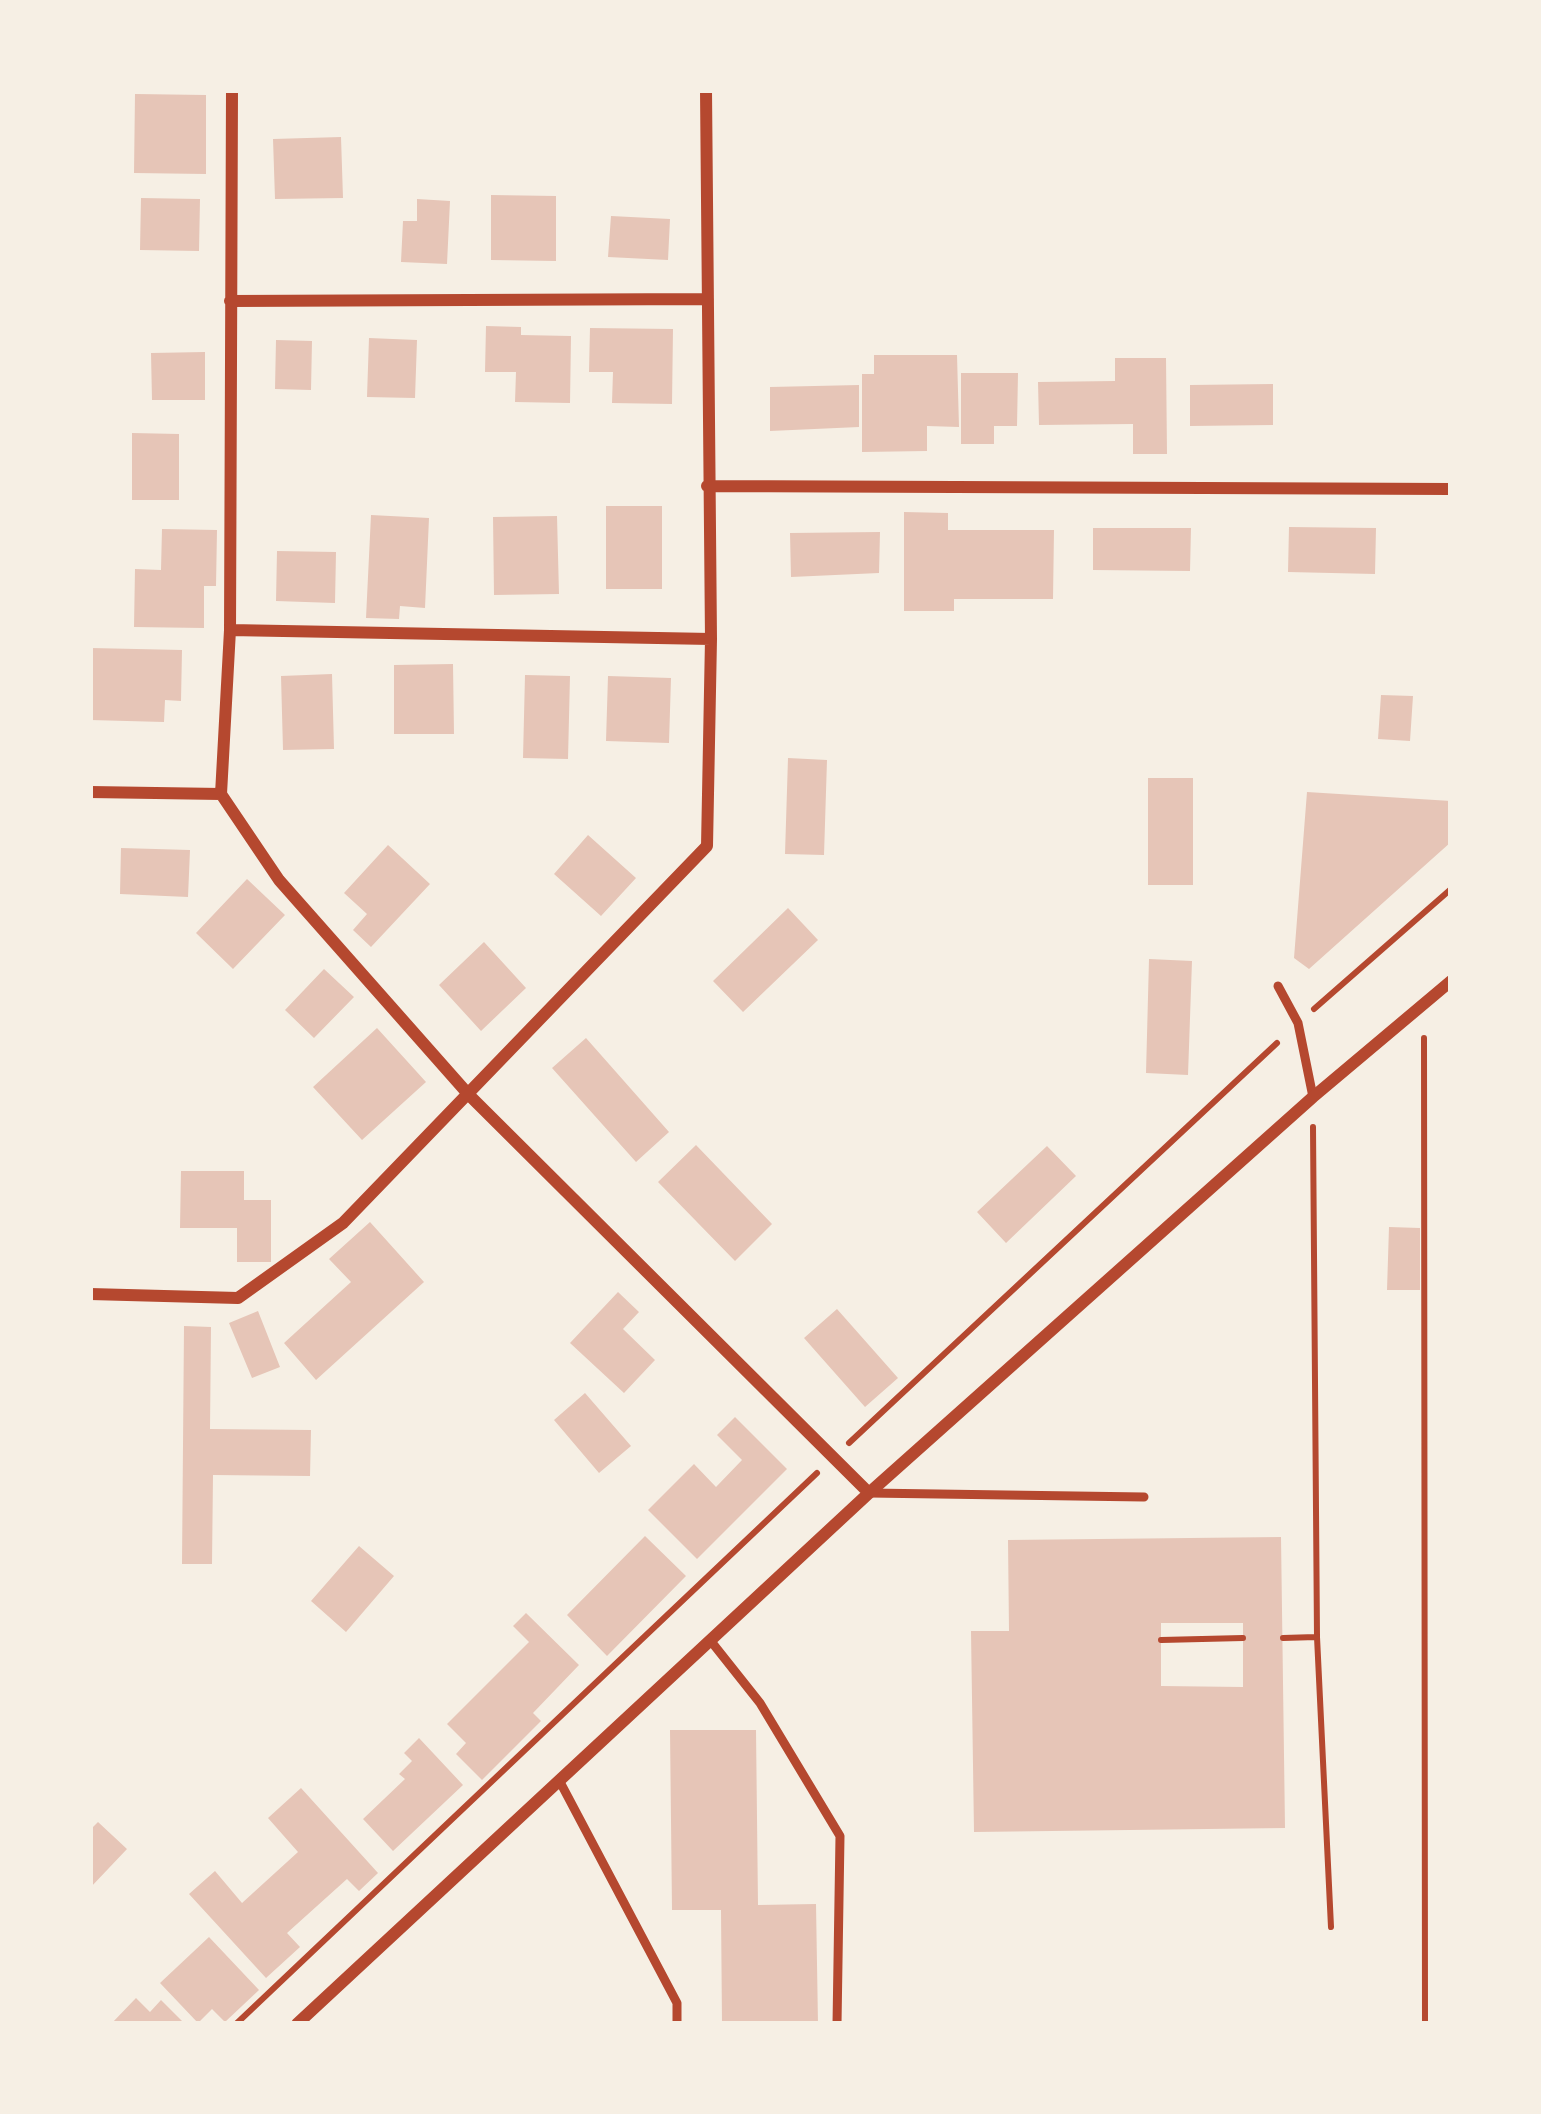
<!DOCTYPE html>
<style>
body{margin:0}
#map{position:relative;width:1541px;height:2114px;overflow:hidden;background:#f6efe4;font-family:Barlow,sans-serif}
canvas{display:block}
.frame{position:absolute;inset:0;border:93px solid #f6efe4;pointer-events:none}
</style>
<div id="map">
<canvas width="1541" height="2114"></canvas>
<div class="frame"></div>
</div>
<script>
const context = document.querySelector('canvas').getContext('2d');
context.lineJoin = 'round';
function fillPath(path, color) { context.fillStyle = color; context.fill(path, 'evenodd'); }
const toPath = rows => new Path2D(rows.map(r => 'M' + r).join(''));
function strokePath(path, color, width, dash) { context.strokeStyle = color; context.lineWidth = width; context.lineCap = dash ? 'butt' : 'round'; context.setLineDash(dash || []); context.stroke(path); }
const building = toPath([
 [135,94,206,95,206,174,134,173],
 [341,137,343,198,275,199,273,139],
 [491,195,556,196,556,261,491,260],
 [141,198,200,199,199,251,140,250],
 [417,199,450,201,447,264,401,262,403,221,417,221],
 [611,216,670,219,668,260,608,257],
 [486,326,521,327,521,335,571,336,570,403,515,402,516,372,485,372],
 [590,328,673,329,672,404,612,403,613,372,589,372],
 [369,338,417,340,415,398,367,397],
 [276,340,312,341,311,390,275,389],
 [205,352,205,400,152,400,151,353],
 [874,355,957,355,959,427,927,426,927,451,862,452,862,374,874,374],
 [1115,358,1166,358,1167,454,1133,454,1133,424,1039,425,1038,382,1115,381],
 [961,373,1018,373,1017,426,994,426,994,444,961,444],
 [1273,384,1273,425,1190,426,1190,385],
 [859,385,859,427,770,431,770,387],
 [132,433,179,434,179,500,132,500],
 [606,506,662,506,662,589,606,589],
 [904,512,948,513,948,530,1054,530,1053,599,954,599,954,611,904,611],
 [371,515,429,518,425,608,400,606,399,619,366,618],
 [557,516,559,594,494,595,493,517],
 [1289,527,1376,528,1375,574,1288,572],
 [1093,528,1191,528,1190,571,1093,570],
 [162,529,217,530,216,586,204,586,204,628,134,627,135,569,161,570],
 [880,532,879,573,791,577,790,533],
 [277,551,336,552,335,603,276,601],
 [91,648,182,650,181,701,165,700,164,722,90,720],
 [453,664,454,734,394,734,394,665],
 [332,674,334,749,283,750,281,676],
 [525,675,570,676,568,759,523,758],
 [608,676,671,678,669,743,606,741],
 [1381,695,1413,696,1410,741,1378,739],
 [788,758,827,760,824,855,785,854],
 [1148,778,1193,778,1193,885,1148,885],
 [1307,792,1451,801,1451,842,1309,969,1294,958],
 [588,835,636,878,601,916,554,874],
 [388,845,430,884,371,947,353,930,367,914,344,893],
 [121,848,190,850,188,897,120,894],
 [247,879,285,915,233,969,196,933],
 [788,908,818,940,743,1012,713,981],
 [484,942,526,988,481,1031,439,985],
 [1149,959,1192,961,1188,1075,1146,1073],
 [324,969,354,997,314,1038,285,1010],
 [377,1028,426,1082,362,1140,313,1087],
 [586,1038,669,1132,636,1162,552,1068],
 [696,1145,772,1224,735,1261,658,1182],
 [1047,1146,1076,1176,1006,1243,977,1212],
 [181,1171,244,1171,244,1200,271,1200,271,1262,237,1262,237,1228,180,1228],
 [370,1222,424,1282,316,1380,284,1343,351,1282,329,1259],
 [1389,1227,1420,1228,1420,1290,1387,1290],
 [618,1292,639,1312,623,1329,655,1360,624,1393,570,1343],
 [837,1309,898,1378,865,1407,804,1338],
 [258,1311,280,1367,252,1378,229,1323],
 [184,1326,211,1327,210,1429,311,1430,310,1476,213,1475,212,1564,182,1564],
 [585,1393,631,1446,599,1473,554,1420],
 [735,1417,787,1469,697,1559,648,1510,694,1464,716,1487,742,1460,717,1435],
 [645,1536,686,1576,607,1656,567,1615],
 [1281,1537,1285,1828,974,1832,971,1631,1009,1631,1008,1540],
 [1161,1623,1243,1623,1243,1687,1161,1686],
 [359,1546,394,1576,346,1632,311,1601],
 [526,1613,579,1665,533,1713,541,1721,482,1780,456,1754,466,1743,447,1724,529,1642,513,1626],
 [670,1730,756,1730,758,1905,816,1904,818,2024,722,2024,721,1910,672,1910],
 [419,1738,463,1785,393,1851,363,1819,405,1779,399,1774,412,1761,404,1753],
 [301,1788,378,1873,359,1891,347,1879,287,1933,300,1947,266,1978,189,1894,215,1871,242,1903,298,1852,268,1818],
 [98,1822,127,1849,90,1888,90,1830],
 [209,1937,259,1990,225,2022,212,2009,198,2023,160,1983],
 [136,1998,150,2012,161,2000,185,2024,111,2024]
]);
const path = toPath([
 [1314,1009,1451,889],
 [1424,1038,1425,2024],
 [1313,1127,1317,1637,1331,1927],
 [849,1443,1277,1043],
 [1283,1638,1316,1637],
 [1161,1640,1243,1638],
 [236,2024,817,1473]
]);
const service = toPath([
 [1278,986,1298,1023,1313,1097],
 [869,1493,1144,1497],
 [710,1640,760,1703,840,1836,837,2024],
 [559,1780,677,2003,677,2024]
]);
const minor = toPath([
 [230,301,708,299],
 [707,486,1451,489],
 [230,630,711,639],
 [90,792,221,794],
 [221,794,279,880,469,1095,869,1493],
 [221,794,230,630,232,90],
 [90,1294,238,1298,343,1223,707,846,711,639,706,90],
 [297,2024,869,1493,1313,1097,1451,981]
]);
fillPath(building, '#e6c5b7');
strokePath(path, '#b5482f', 6);
strokePath(service, '#b5482f', 9);
strokePath(minor, '#b5482f', 12);
</script>
